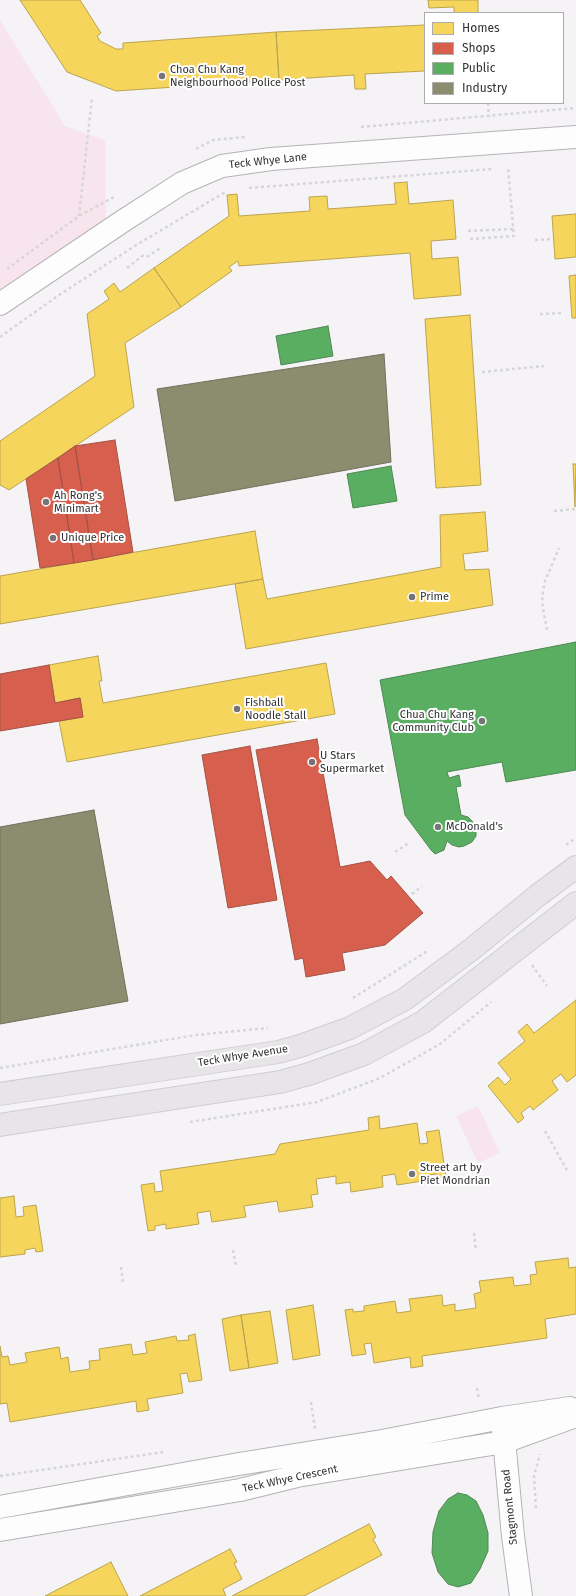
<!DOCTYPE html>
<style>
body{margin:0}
#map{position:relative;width:576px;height:1596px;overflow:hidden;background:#f5f3f6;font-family:"Fira Sans",sans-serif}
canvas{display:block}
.legend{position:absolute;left:424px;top:12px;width:140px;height:92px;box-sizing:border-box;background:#fff;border:1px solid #adacad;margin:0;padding:5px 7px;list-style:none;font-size:12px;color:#313032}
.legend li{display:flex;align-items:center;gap:8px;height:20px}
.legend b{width:20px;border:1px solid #adacad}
</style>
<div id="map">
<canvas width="576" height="1596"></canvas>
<ul class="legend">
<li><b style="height:11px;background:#f6d55c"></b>Homes</li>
<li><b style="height:11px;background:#d6604d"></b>Shops</li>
<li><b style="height:11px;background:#5aae61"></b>Public</li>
<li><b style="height:11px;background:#8c8c6e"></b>Industry</li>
</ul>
</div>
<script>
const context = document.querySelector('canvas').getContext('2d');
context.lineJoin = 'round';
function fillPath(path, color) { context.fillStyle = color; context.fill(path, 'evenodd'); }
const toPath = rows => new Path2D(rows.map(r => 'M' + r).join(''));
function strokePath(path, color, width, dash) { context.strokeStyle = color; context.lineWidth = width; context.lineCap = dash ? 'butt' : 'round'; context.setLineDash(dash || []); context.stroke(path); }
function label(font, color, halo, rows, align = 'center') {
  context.font = font + ' "Fira Sans",sans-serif'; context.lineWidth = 4; context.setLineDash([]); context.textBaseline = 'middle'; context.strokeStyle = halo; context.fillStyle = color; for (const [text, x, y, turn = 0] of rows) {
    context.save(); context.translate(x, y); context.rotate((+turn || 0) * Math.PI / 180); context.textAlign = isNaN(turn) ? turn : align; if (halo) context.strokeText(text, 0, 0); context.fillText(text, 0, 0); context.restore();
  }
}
const green = toPath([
 [0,20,65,126,105,140,106,245,0,313],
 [478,1106,500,1153,478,1163,456,1116]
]);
const homes = toPath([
 [20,0,80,0,101,33,97,36,100,41,116,49,123,49,123,43,276,32,279,80,116,91,67,72,20,0],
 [428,0,478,0,478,13,454,13,454,7,429,8,428,0],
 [425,25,425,71,365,74,366,89,355,89,354,75,279,80,276,32,425,25],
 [407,182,409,204,453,200,456,239,431,241,432,259,458,257,461,295,414,299,410,253,239,266,238,261,229,267,232,271,181,307,154,268,229,216,227,195,237,194,239,216,310,211,309,197,327,196,328,209,396,204,394,183,407,182],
 [576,214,576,257,555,259,552,216,576,214],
 [154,268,181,307,125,343,134,407,9,490,0,485,0,441,95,376,87,314,109,299,104,291,114,283,120,292,154,268],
 [576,275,576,318,572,318,569,276,576,275],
 [470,315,481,485,436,488,425,319,470,315],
 [573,464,576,464,575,507,573,464],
 [485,512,488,551,463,554,465,570,489,569,493,605,246,649,235,584,263,579,267,599,441,567,440,515,485,512],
 [255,531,263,579,0,624,0,576,255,531],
 [98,656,102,681,99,681,103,703,326,663,335,714,67,762,59,721,83,717,80,698,55,703,49,665,98,656],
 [576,1000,576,1075,567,1082,561,1074,552,1081,558,1090,533,1110,530,1106,521,1113,524,1118,518,1123,488,1086,498,1077,505,1085,511,1079,498,1063,525,1041,518,1032,527,1024,534,1033,576,1000],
 [379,1116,380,1129,417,1123,420,1144,428,1143,426,1132,439,1130,446,1177,438,1178,437,1174,428,1175,429,1180,397,1185,395,1174,382,1176,383,1187,351,1192,350,1182,336,1184,336,1176,316,1179,318,1194,311,1195,313,1207,279,1212,277,1201,244,1206,246,1217,212,1222,210,1211,197,1213,199,1224,166,1229,166,1224,155,1226,155,1230,148,1231,141,1185,154,1183,155,1192,163,1191,160,1171,275,1154,280,1144,369,1130,368,1118,379,1116],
 [14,1196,16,1217,24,1216,23,1207,36,1205,43,1251,36,1252,35,1248,25,1250,25,1254,0,1257,0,1198,14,1196],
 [568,1258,569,1268,576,1267,576,1314,545,1319,547,1338,422,1356,423,1366,411,1368,410,1357,374,1363,371,1343,364,1344,366,1354,352,1356,345,1310,353,1309,353,1312,364,1311,364,1306,395,1301,397,1313,411,1311,409,1299,442,1295,443,1306,455,1304,455,1311,476,1308,474,1294,481,1292,479,1281,513,1277,514,1286,531,1284,530,1275,537,1274,535,1262,568,1258],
 [313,1305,320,1355,293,1360,286,1310,313,1305],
 [270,1311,278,1363,249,1368,241,1315,270,1311],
 [241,1315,249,1368,230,1371,222,1319,241,1315],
 [195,1334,202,1380,189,1382,187,1373,180,1374,183,1393,147,1399,149,1410,137,1412,136,1401,10,1422,7,1403,0,1404,0,1346,2,1357,8,1356,10,1365,27,1362,25,1353,59,1347,61,1359,68,1357,70,1372,90,1369,89,1361,100,1360,99,1349,131,1344,133,1355,147,1353,145,1342,176,1336,177,1341,189,1340,188,1336,195,1334],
 [369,1524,376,1537,373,1539,382,1555,304,1596,232,1596,369,1524],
 [230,1549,237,1562,234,1563,242,1579,223,1589,226,1596,140,1596,230,1549],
 [111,1562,128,1596,45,1596,111,1562]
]);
const shops = toPath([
 [115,440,133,552,93,560,75,446,115,440],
 [75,446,93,560,74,563,58,458,75,446],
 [58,458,74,563,40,568,26,479,58,458],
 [49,665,55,703,80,698,83,717,0,731,0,674,49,665],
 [317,739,340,867,370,861,387,880,391,876,423,913,385,945,342,953,345,970,306,977,303,958,295,960,256,750,317,739],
 [250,746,277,900,228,908,202,755,250,746]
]);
const public = toPath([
 [328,326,333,356,281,365,276,336,328,326],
 [391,466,397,501,353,508,347,474,391,466],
 [576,642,576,770,506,782,502,762,447,772,449,778,459,775,461,786,456,787,461,815,468,817,473,822,476,829,476,836,472,842,464,846,459,847,452,845,447,841,444,850,435,854,431,850,405,815,380,680,576,642],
 [458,1493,467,1495,476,1501,483,1515,488,1533,488,1551,480,1569,471,1583,458,1587,448,1584,438,1572,432,1553,433,1532,439,1511,448,1499,458,1493]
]);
const industry = toPath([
 [384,354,391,462,175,501,157,389,384,354],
 [94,810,128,1001,0,1024,0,827,94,810]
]);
const path = toPath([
 [488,103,489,117],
 [361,127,576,108],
 [196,149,213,140,245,137],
 [249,188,492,169],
 [79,216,92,97],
 [468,231,514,229],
 [470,239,514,236,508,167],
 [535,240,550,239],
 [147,257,162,247],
 [127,268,145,254],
 [7,269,79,216,114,197],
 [540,314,564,313],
 [0,337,59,295,138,244,227,191],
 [482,372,544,366],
 [554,511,575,509],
 [547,630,542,602,543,592,545,581,559,548],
 [566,845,576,838],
 [395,852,410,842],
 [412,894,422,886],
 [532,965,547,986],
 [353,998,429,950],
 [0,1068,196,1035,268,1028],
 [190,1122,317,1102,380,1078,440,1044,491,1002],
 [545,1131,568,1172],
 [474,1233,476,1251],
 [233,1250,236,1267],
 [121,1267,123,1283],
 [477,1388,479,1399],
 [311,1402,315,1429],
 [0,1476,164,1452],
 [536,1508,534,1476,540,1454]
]);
const minor = toPath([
 [0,304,123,221,182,183,222,166,271,159,576,137],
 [503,1428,513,1536,521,1596],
 [0,1507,239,1464,382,1441,502,1418,570,1408],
 [0,1530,240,1490,297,1476,504,1442,576,1416]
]);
const major = toPath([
 [0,1094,278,1052,300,1046,350,1028,405,999,472,949,537,896,576,867],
 [0,1125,280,1082,309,1074,364,1054,423,1022,576,903]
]);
const markers = [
 [162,76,4,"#767477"],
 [46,502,4,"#767477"],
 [53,538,4,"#767477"],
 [412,597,4,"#767477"],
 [237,709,4,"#767477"],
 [482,721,4,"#767477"],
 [312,762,4,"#767477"],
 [438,827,4,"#767477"],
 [412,1174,4,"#767477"]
];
const poiNames = [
 ["Choa Chu Kang",170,70],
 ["Neighbourhood Police Post",170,83],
 ["Ah Rong's",54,496],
 ["Minimart",54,509],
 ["Unique Price",61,538],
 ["Prime",420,597],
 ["Fishball",245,703],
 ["Noodle Stall",245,716],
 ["Chua Chu Kang",474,715,"right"],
 ["Community Club",474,728,"right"],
 ["U Stars",320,756],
 ["Supermarket",320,769],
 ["McDonald's",446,827],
 ["Street art by",420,1168],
 ["Piet Mondrian",420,1181]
];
const streetNames = [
 ["Teck Whye Lane",268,161,-6],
 ["Teck Whye Avenue",243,1056,-9],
 ["Teck Whye Crescent",290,1479,-12],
 ["Stagmont Road",510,1507,-96]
];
fillPath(green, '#f8e4ec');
fillPath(homes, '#f6d55c');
strokePath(homes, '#bba44f', 1);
fillPath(shops, '#d6604d');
strokePath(shops, '#a45245', 1);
fillPath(public, '#5aae61');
strokePath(public, '#4e8853', 1);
fillPath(industry, '#8c8c6e');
strokePath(industry, '#71705c', 1);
strokePath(minor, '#b4b3b5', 24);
strokePath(major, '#cececf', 24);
strokePath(path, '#d6d6d7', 2.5, [3, 3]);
strokePath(minor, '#fefdfe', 22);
strokePath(major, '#e8e5e8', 22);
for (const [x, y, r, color] of markers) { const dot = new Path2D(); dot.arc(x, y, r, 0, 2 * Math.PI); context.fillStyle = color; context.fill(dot); strokePath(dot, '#fff', 1.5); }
label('11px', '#313032', '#fff', poiNames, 'left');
label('11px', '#313032', '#fff', streetNames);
</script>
